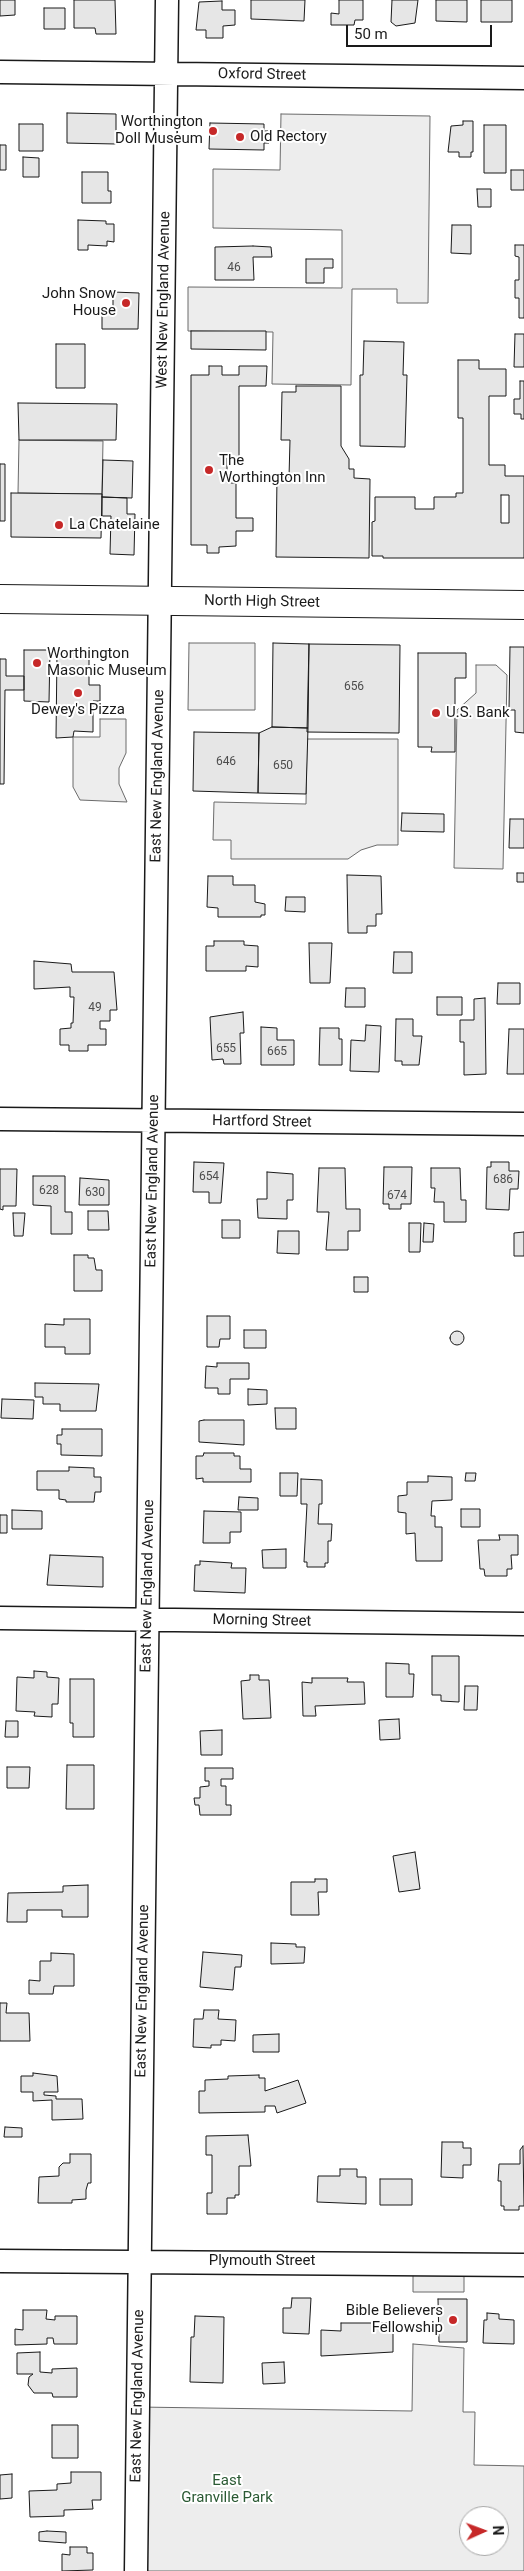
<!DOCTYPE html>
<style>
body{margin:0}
#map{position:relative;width:524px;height:2571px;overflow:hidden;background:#fff;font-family:Roboto,sans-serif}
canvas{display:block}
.north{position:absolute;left:459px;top:2506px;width:50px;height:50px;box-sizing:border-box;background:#fff;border:1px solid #a3a3a3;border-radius:50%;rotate:88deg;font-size:14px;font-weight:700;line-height:20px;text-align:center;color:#1a1a1a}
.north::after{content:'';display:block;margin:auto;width:18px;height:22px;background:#c62828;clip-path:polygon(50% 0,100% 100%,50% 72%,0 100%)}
.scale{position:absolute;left:346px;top:25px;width:146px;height:22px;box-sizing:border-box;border:2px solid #1a1a1a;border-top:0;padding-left:6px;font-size:15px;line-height:18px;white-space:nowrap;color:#1a1a1a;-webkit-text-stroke:4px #fff;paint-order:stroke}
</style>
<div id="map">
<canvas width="524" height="2571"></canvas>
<div class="north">N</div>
<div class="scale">50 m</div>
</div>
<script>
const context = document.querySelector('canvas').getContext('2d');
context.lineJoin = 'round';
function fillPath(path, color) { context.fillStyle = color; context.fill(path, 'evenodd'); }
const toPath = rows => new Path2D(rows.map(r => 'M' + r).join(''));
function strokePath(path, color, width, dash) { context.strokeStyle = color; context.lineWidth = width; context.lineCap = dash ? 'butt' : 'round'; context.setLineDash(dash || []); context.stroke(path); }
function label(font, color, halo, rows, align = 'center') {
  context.font = font + ' Roboto,sans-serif'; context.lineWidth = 4; context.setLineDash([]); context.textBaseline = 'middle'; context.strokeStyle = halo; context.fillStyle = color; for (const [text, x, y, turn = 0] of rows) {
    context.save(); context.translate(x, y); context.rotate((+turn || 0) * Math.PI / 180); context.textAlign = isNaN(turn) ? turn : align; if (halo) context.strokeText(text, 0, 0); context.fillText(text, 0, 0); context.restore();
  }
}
const built = toPath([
 [281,114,430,116,428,303,397,303,397,289,352,289,351,385,272,384,273,332,188,331,188,287,342,288,342,230,213,228,213,169,280,170,281,114],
 [19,440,103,441,102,494,18,493,19,440],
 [189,643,255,643,255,710,188,710,189,643],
 [476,665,496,665,507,675,503,869,454,868,457,710,476,693,476,665],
 [100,719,126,719,126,753,119,768,119,784,127,802,80,800,73,787,73,737,100,737,100,719],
 [307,739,398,739,398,845,377,845,361,850,348,859,231,859,231,840,213,840,214,802,306,804,307,739],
 [464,2273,464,2292,413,2292,413,2274,464,2273],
 [413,2344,464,2348,463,2412,475,2412,474,2465,524,2466,524,2571,135,2571,138,2407,412,2411,413,2344],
 [469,2516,499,2516,499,2546,469,2546,469,2516]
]);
const building = toPath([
 [0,0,15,0,15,15,0,16,0,0],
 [74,0,115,0,116,34,96,34,95,28,74,28,74,0],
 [251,0,305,0,304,21,251,19,251,0],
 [339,0,363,0,363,20,355,20,354,25,331,25,331,13,339,14,339,0],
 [392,0,418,0,415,23,396,26,391,22,392,0],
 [436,0,467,0,467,22,436,21,436,0],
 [481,0,512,0,512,22,481,22,481,0],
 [222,1,222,10,235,10,235,25,223,26,223,38,206,38,206,30,196,30,199,2,222,1],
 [44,8,65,8,65,29,44,29,44,8],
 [67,113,116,114,116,144,67,143,67,113],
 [463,121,473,121,473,152,471,152,471,157,459,157,459,152,448,152,451,126,463,125,463,121],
 [210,123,264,124,264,131,270,131,269,143,264,143,264,150,209,149,210,123],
 [19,124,43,124,43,151,19,151,19,124],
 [484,125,506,125,506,173,484,173,484,125],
 [0,145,6,145,6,170,0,170,0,145],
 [23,157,39,158,39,177,23,177,23,157],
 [511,170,524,170,524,190,511,190,511,170],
 [82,172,108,172,108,191,111,191,111,203,82,203,82,172],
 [477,189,491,189,491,207,478,207,477,189],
 [78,220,106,221,106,224,114,224,114,242,107,241,107,246,88,245,88,250,78,250,78,220],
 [452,225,471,225,471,254,451,253,452,225],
 [515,245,524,245,524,318,519,318,519,298,515,298,515,280,519,280,519,257,515,256,515,245],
 [253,246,271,247,272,257,253,257,254,280,215,280,215,247,253,246],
 [306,259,333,259,333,268,324,268,324,283,306,283,306,259],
 [113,292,139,293,138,329,102,329,102,313,113,313,113,292],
 [191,331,266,331,266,350,191,349,191,331],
 [515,334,524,334,524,367,514,367,515,334],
 [364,341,404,342,403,375,407,375,405,447,360,446,360,375,363,375,364,341],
 [56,344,85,344,85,388,56,388,56,344],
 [458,360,479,360,479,369,506,369,506,396,489,396,489,465,505,465,505,476,524,476,524,558,383,558,383,556,372,556,372,522,375,521,375,497,415,497,415,509,434,509,434,497,456,497,456,493,463,493,463,418,458,418,458,360],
 [501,495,509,495,509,523,501,523,501,495],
 [209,366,222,366,222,375,239,375,239,366,267,366,266,386,239,386,239,458,227,458,227,483,236,483,236,518,253,518,253,531,236,531,236,546,219,547,219,553,207,553,207,545,191,545,191,375,209,375,209,366],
 [520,381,524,381,524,419,521,419,521,414,514,414,514,399,520,399,520,381],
 [296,386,341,386,341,446,349,459,349,469,354,469,354,478,370,479,369,558,276,557,277,476,289,477,290,440,281,440,282,392,296,392,296,386],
 [18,403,117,404,116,440,19,440,18,403],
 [103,460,133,461,132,498,102,497,103,460],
 [0,464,5,464,5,521,0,521,0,464],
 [11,493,102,494,101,538,11,537,11,493],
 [102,497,127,498,127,514,135,514,134,555,110,554,111,516,102,516,102,497],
 [273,643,309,644,308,728,272,727,273,643],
 [309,644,400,645,399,733,307,732,309,644],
 [510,647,524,647,524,733,515,732,515,710,509,710,510,647],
 [24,650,50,650,49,702,24,701,24,650],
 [57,653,89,653,89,685,100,685,100,701,93,701,93,732,74,731,73,737,56,738,57,653],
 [418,653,466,653,466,678,455,678,455,752,431,752,432,747,418,747,418,653],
 [0,659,6,659,6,676,24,676,24,690,5,690,4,784,0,784,0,659],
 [272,727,308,728,306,794,258,793,259,733,272,727],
 [194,732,259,733,258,793,193,791,194,732],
 [402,813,444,814,444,832,401,831,402,813],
 [510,819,524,819,524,848,509,848,510,819],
 [517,873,524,873,524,882,517,882,517,873],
 [347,875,381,876,382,914,376,914,376,926,367,926,367,933,348,933,347,875],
 [208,876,233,876,233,885,255,885,255,902,265,904,265,915,261,915,261,917,218,917,218,908,207,907,208,876],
 [286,897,305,897,305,912,285,911,286,897],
 [214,941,244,941,244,945,258,946,258,967,246,966,246,971,206,971,206,946,214,946,214,941],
 [309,943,332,943,330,983,310,983,309,943],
 [394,952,412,952,412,973,393,973,394,952],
 [34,961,71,964,72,972,114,972,117,1010,110,1010,110,1021,100,1021,100,1029,106,1029,106,1045,88,1045,88,1051,69,1051,69,1045,60,1045,60,1029,71,1028,71,1023,73,1023,74,997,70,997,70,987,34,989,34,961],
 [498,983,520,983,520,1004,497,1004,498,983],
 [346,988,365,988,365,1007,345,1007,346,988],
 [437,997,462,997,462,1015,437,1015,437,997],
 [485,998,486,1074,464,1075,464,1042,460,1042,460,1020,474,1020,474,999,485,998],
 [243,1012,244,1033,240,1033,241,1064,224,1064,223,1059,212,1060,210,1017,243,1012],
 [396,1019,413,1019,413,1036,422,1036,419,1065,402,1065,402,1061,395,1061,396,1019],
 [366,1025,381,1026,379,1072,350,1071,351,1040,365,1041,366,1025],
 [261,1027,277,1028,277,1040,294,1040,294,1065,261,1065,261,1027],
 [320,1028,339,1028,339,1039,342,1039,342,1065,319,1065,320,1028],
 [509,1029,524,1029,524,1074,507,1074,509,1029],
 [194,1162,224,1163,221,1203,209,1203,209,1192,193,1192,194,1162],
 [491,1162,509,1162,509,1171,519,1171,518,1189,510,1189,509,1210,486,1209,487,1167,491,1167,491,1162],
 [384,1167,412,1167,411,1204,401,1204,401,1209,389,1209,389,1204,383,1204,384,1167],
 [319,1168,345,1168,346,1209,360,1209,360,1231,348,1231,348,1250,326,1250,329,1212,317,1212,319,1168],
 [431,1168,460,1168,461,1200,466,1200,466,1222,444,1222,444,1202,434,1202,435,1188,431,1188,431,1168],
 [0,1169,17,1169,16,1206,3,1206,3,1210,0,1209,0,1169],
 [267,1172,293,1174,293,1200,287,1200,287,1219,258,1218,257,1199,267,1199,267,1172],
 [33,1176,65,1176,65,1212,72,1212,72,1234,51,1234,51,1206,33,1205,33,1176],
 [80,1178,109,1180,109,1205,79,1205,80,1178],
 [88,1211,108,1211,109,1230,88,1230,88,1211],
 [13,1213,25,1213,23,1236,14,1236,13,1213],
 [222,1220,240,1220,240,1238,222,1238,222,1220],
 [409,1223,421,1223,420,1252,409,1252,409,1223],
 [424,1223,434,1224,433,1242,423,1242,424,1223],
 [278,1231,299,1231,299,1254,277,1253,278,1231],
 [524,1232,524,1256,514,1256,514,1233,524,1232],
 [74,1255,88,1255,88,1258,94,1258,96,1270,102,1270,102,1291,74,1291,74,1255],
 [354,1277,368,1277,368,1292,354,1292,354,1277],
 [207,1316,230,1316,230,1339,220,1339,219,1347,207,1347,207,1316],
 [64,1319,90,1319,90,1354,65,1354,65,1347,45,1347,45,1324,64,1325,64,1319],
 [244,1330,266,1330,266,1348,244,1348,244,1330],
 '450 1338a7 7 0 1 1 14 0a7 7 0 1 1-14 0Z',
 [217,1363,249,1363,249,1379,230,1379,230,1394,218,1394,218,1388,205,1388,206,1366,217,1367,217,1363],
 [35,1383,99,1384,96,1411,60,1411,60,1404,43,1404,43,1397,35,1397,35,1383],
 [248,1389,267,1390,267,1404,248,1405,248,1389],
 [2,1399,34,1400,33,1419,1,1418,2,1399],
 [275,1408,296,1408,296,1429,276,1429,275,1408],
 [204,1420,244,1420,244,1445,199,1442,199,1421,204,1420],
 [62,1429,102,1429,102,1456,61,1455,61,1444,57,1444,57,1435,62,1435,62,1429],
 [204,1453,234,1453,234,1456,240,1456,240,1469,251,1469,251,1482,203,1482,203,1478,196,1479,196,1456,203,1456,204,1453],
 [69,1467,94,1468,94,1477,101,1477,101,1492,95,1492,94,1502,66,1502,66,1500,59,1499,59,1490,37,1490,37,1471,69,1471,69,1467],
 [280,1473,298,1473,297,1496,280,1496,280,1473],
 [466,1473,476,1473,475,1481,465,1481,466,1473],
 [428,1476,452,1477,452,1500,432,1501,431,1516,435,1516,435,1527,442,1527,442,1561,416,1561,415,1533,406,1534,406,1513,398,1512,398,1496,407,1495,407,1482,428,1482,428,1476],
 [301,1479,322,1480,322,1504,319,1504,318,1524,332,1524,331,1541,328,1541,328,1563,325,1563,325,1567,307,1567,307,1562,304,1562,307,1504,301,1504,301,1479],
 [239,1497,258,1498,258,1510,238,1510,239,1497],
 [461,1509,480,1509,480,1527,461,1527,461,1509],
 [12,1510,42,1511,42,1529,12,1529,12,1510],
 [204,1511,241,1512,241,1532,230,1532,230,1543,203,1543,204,1511],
 [0,1515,7,1515,7,1533,0,1533,0,1515],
 [499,1535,518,1535,518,1555,511,1555,512,1569,507,1569,507,1576,485,1576,484,1569,480,1569,478,1540,500,1540,499,1535],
 [286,1549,286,1568,263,1568,262,1550,286,1549],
 [50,1555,103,1557,103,1587,47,1585,50,1555],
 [200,1561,232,1563,231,1568,246,1568,245,1593,194,1591,195,1565,200,1565,200,1561],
 [432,1656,459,1656,459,1702,441,1701,441,1695,432,1695,432,1656],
 [386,1663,409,1664,409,1674,414,1674,413,1697,386,1697,386,1663],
 [34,1671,47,1672,47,1677,59,1678,58,1704,52,1704,52,1717,34,1716,35,1712,16,1711,17,1677,34,1678,34,1671],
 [250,1675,259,1675,259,1680,269,1680,271,1718,243,1719,241,1681,250,1680,250,1675],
 [312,1678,348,1678,347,1682,364,1682,365,1704,315,1706,316,1716,303,1716,302,1682,312,1683,312,1678],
 [70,1679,94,1679,94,1737,73,1737,73,1723,70,1723,70,1679],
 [465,1686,478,1686,477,1710,464,1710,465,1686],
 [399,1719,400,1739,380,1740,379,1720,399,1719],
 [6,1721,18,1721,18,1737,5,1737,6,1721],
 [222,1730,222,1755,201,1755,200,1731,222,1730],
 [67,1765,94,1765,94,1809,66,1809,67,1765],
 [7,1767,30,1767,29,1788,7,1788,7,1767],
 [205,1768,233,1768,233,1779,221,1779,221,1786,226,1786,226,1805,231,1805,231,1815,200,1815,199,1805,195,1805,194,1798,200,1798,200,1787,209,1786,209,1781,205,1781,205,1768],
 [415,1852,420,1889,399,1892,393,1856,415,1852],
 [315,1879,327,1879,327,1892,318,1892,319,1915,291,1915,291,1882,315,1882,315,1879],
 [88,1885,88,1917,62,1917,62,1910,27,1910,27,1922,7,1922,8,1893,63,1892,63,1886,88,1885],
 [271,1943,296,1944,296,1947,305,1947,304,1963,271,1964,271,1943],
 [203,1952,242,1955,241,1967,235,1967,233,1990,200,1987,203,1952],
 [51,1953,74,1954,74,1986,54,1986,53,1994,29,1994,29,1980,40,1981,40,1961,51,1961,51,1953],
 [0,2003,7,2003,6,2013,29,2013,30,2041,0,2041,0,2003],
 [204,2010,219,2010,218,2019,236,2020,235,2041,221,2040,221,2045,211,2045,211,2048,193,2047,194,2019,203,2019,204,2010],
 [279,2034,279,2052,253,2052,253,2035,279,2034],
 [33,2073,57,2076,58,2092,44,2092,44,2095,56,2096,56,2099,82,2099,83,2119,52,2120,52,2100,33,2101,33,2092,21,2092,21,2076,33,2076,33,2073],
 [259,2075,259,2078,265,2078,265,2091,298,2080,306,2103,277,2113,275,2106,265,2106,265,2112,199,2113,199,2091,205,2091,205,2080,228,2079,228,2076,259,2075],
 [5,2127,22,2128,22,2137,4,2137,5,2127],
 [248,2135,251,2166,239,2166,239,2195,235,2195,235,2198,227,2198,227,2214,207,2214,207,2193,212,2193,212,2155,206,2155,206,2136,248,2135],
 [442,2142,463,2142,463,2148,471,2148,471,2165,463,2165,463,2178,441,2177,442,2142],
 [523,2146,524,2206,519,2206,519,2210,504,2210,504,2206,501,2206,501,2181,498,2181,499,2164,520,2164,520,2150,523,2146],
 [70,2154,91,2154,91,2183,88,2183,86,2190,86,2199,72,2200,72,2203,38,2203,39,2177,59,2176,59,2167,63,2163,70,2163,70,2154],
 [340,2169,357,2169,357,2177,366,2177,366,2204,317,2202,318,2176,340,2176,340,2169],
 [380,2179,412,2179,412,2205,380,2205,380,2179],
 [292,2298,311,2298,309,2334,283,2333,283,2308,291,2308,292,2298],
 [438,2299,467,2299,467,2342,439,2342,438,2299],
 [23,2310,47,2310,46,2319,55,2320,55,2316,77,2316,77,2344,54,2344,53,2338,47,2338,47,2344,15,2345,15,2329,23,2330,23,2310],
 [487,2313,499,2314,499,2319,514,2320,514,2344,483,2343,484,2320,487,2320,487,2313],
 [195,2316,224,2317,223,2383,190,2382,191,2337,194,2337,195,2316],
 [341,2323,393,2323,393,2352,321,2356,321,2330,341,2331,341,2323],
 [40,2352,40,2372,52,2373,52,2369,77,2368,77,2397,53,2397,52,2393,34,2393,28,2385,29,2377,33,2374,17,2374,17,2353,40,2352],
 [284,2362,285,2383,263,2384,262,2363,284,2362],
 [52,2425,78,2425,78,2458,52,2458,52,2425],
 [71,2472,101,2472,101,2500,92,2500,93,2509,64,2510,64,2516,30,2517,29,2491,57,2490,57,2484,71,2483,71,2472],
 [12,2474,12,2498,0,2499,0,2475,12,2474],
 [47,2531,66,2532,66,2543,39,2541,39,2532,47,2531],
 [70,2547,87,2547,87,2553,93,2553,93,2570,62,2571,62,2554,70,2555,70,2547]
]);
const minor = toPath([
 [0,72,524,78],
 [0,1119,524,1124],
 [0,1618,524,1624],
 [0,2261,524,2265],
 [136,2571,167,0]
]);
const major = toPath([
 [0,599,524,605]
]);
const markers = [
 [213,131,5,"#c62828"],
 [240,137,5,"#c62828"],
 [126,303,5,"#c62828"],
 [209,470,5,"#c62828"],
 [59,525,5,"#c62828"],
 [37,663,5,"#c62828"],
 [78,693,5,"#c62828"],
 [436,713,5,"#c62828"],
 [453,2320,5,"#c62828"]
];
const numberNames = [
 ["46",234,268],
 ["656",354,687],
 ["646",226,762],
 ["650",283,766],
 ["49",95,1008],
 ["655",226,1049],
 ["665",277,1052],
 ["654",209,1177],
 ["686",503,1180],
 ["628",49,1191],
 ["630",95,1193],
 ["674",397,1196]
];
const streetNames = [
 ["Oxford Street",262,75,1],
 ["West New England Avenue",164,300,-89],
 ["North High Street",262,602,1],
 ["East New England Avenue",158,776,-89],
 ["Hartford Street",262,1122,1],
 ["East New England Avenue",153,1181,-89],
 ["East New England Avenue",148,1586,-89],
 ["Morning Street",262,1621,1],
 ["East New England Avenue",143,1991,-89],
 ["Plymouth Street",262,2261],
 ["East New England Avenue",138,2396,-89]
];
const poiNames = [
 ["Worthington",203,122,"right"],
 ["Doll Museum",203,139,"right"],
 ["Old Rectory",250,137],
 ["John Snow",116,294,"right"],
 ["House",116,311,"right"],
 ["The",219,461],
 ["Worthington Inn",219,478],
 ["La Chatelaine",69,525],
 ["Worthington",47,654],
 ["Masonic Museum",47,671],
 ["Dewey's Pizza",78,710,"center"],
 ["U.S. Bank",446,713],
 ["Bible Believers",443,2311,"right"],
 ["Fellowship",443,2328,"right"]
];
const parkNames = [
 ["East",227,2481],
 ["Granville Park",227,2498]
];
fillPath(built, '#ededed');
strokePath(built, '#6a6a6a', 1);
fillPath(building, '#e6e6e6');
strokePath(building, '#1a1a1a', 1);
strokePath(minor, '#1a1a1a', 25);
strokePath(major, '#1a1a1a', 30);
strokePath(minor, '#fff', 22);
strokePath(major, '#fff', 28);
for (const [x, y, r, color] of markers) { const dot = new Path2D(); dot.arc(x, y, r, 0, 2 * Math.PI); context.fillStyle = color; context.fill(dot); strokePath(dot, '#fff', 2); }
label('12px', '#4d4d4d', null, numberNames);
label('15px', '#1a1a1a', '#fff', streetNames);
label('15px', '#1a1a1a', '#fff', poiNames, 'left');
label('15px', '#2b5a34', '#fff', parkNames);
</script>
